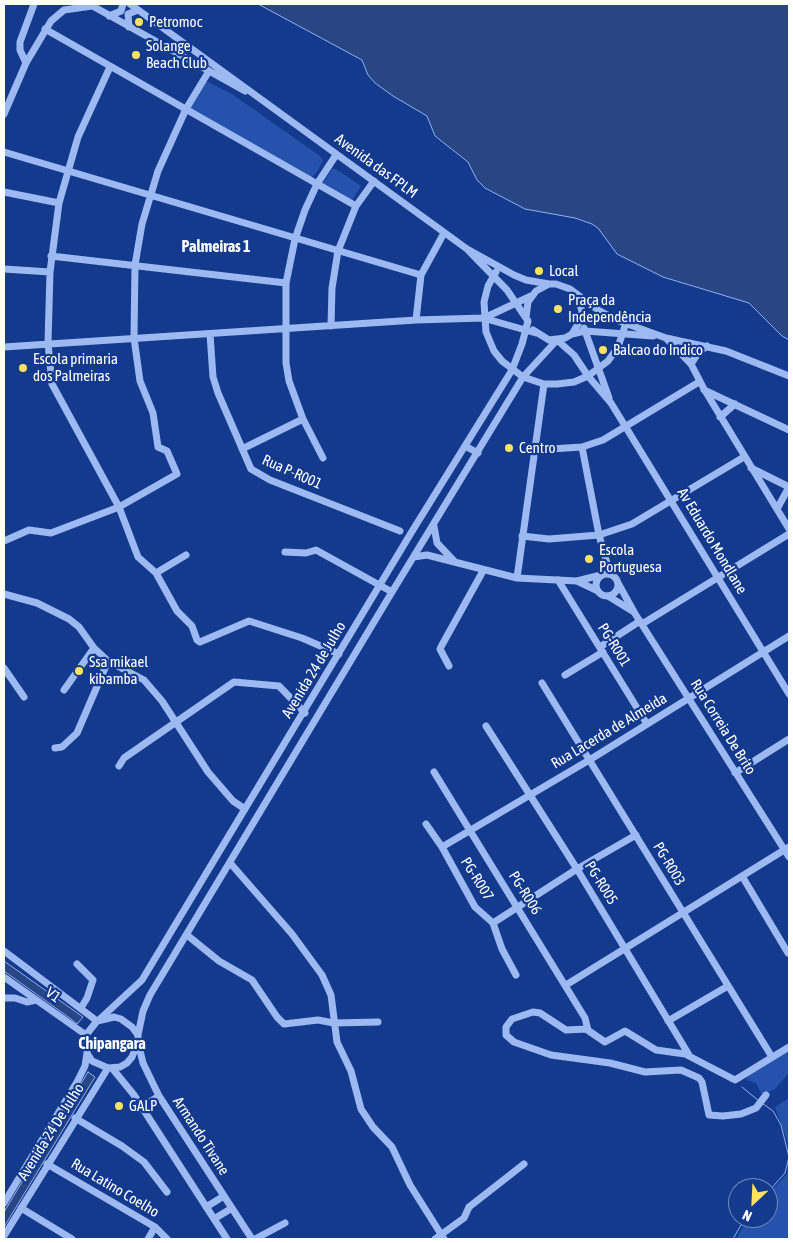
<!DOCTYPE html>
<meta charset="utf-8">
<style>
body{margin:0}
#map{position:relative;width:793px;height:1243px;overflow:hidden;background:#133a8d;font-family:"Asap Condensed",sans-serif}
canvas{display:block}
.frame{position:absolute;inset:0;border:5px solid #fff;pointer-events:none}
.north{position:absolute;left:728px;top:1178px;width:50px;height:50px;box-sizing:border-box;background:#133a8d;border:1px solid #7189bb;border-radius:50%;rotate:205deg;font-size:14px;font-weight:700;line-height:20px;text-align:center;color:#fff}
.north::after{content:'';display:block;margin:auto;width:18px;height:22px;background:#ffe35c;clip-path:polygon(50% 0,100% 100%,50% 72%,0 100%)}
</style>
<div id="map">
<canvas width="793" height="1243"></canvas>
<div class="frame"></div>
<div class="north">N</div>
</div>
<script>
const context = document.querySelector('canvas').getContext('2d');
context.lineJoin = 'round';
function fillPath(path, color) { context.fillStyle = color; context.fill(path, 'evenodd'); }
const toPath = rows => new Path2D(rows.map(r => 'M' + r).join(''));
function strokePath(path, color, width, dash) { context.strokeStyle = color; context.lineWidth = width; context.lineCap = dash ? 'butt' : 'round'; context.setLineDash(dash || []); context.stroke(path); }
function label(font, color, halo, rows, align = 'center') {
  context.font = font + ' "Asap Condensed",sans-serif'; context.lineWidth = 4.5; context.setLineDash([]); context.textBaseline = 'middle'; context.strokeStyle = halo; context.fillStyle = color; for (const [text, x, y, turn = 0] of rows) {
    context.save(); context.translate(x, y); context.rotate((+turn || 0) * Math.PI / 180); context.textAlign = isNaN(turn) ? turn : align; if (halo) context.strokeText(text, 0, 0); context.fillText(text, 0, 0); context.restore();
  }
}
const green = toPath([
 [208,82,232,94,320,156,323,160,317,172,311,178,189,110,202,83],
 [332,169,336,169,361,186,352,201,322,185],
 [789,1051,788,1074,775,1089,762,1095,756,1083,746,1080,753,1069],
 [789,1098,789,1146,775,1107],
 [789,1162,789,1239,736,1239,748,1218,768,1218,768,1194,787,1174]
]);
const water = toPath([
 [258,4,789,4,789,340,782,336,749,303,663,277,617,254,598,228,592,224,575,218,525,209,485,188,477,180,468,162,435,136,427,116,393,96,375,83,368,75,362,60,258,4],
 [4,961,83,1017,77,1024,71,1019,4,971,4,961],
 [88,1072,95,1077,4,1227,4,1212,88,1072]
]);
const stream = toPath([
 [742,1087,759,1101],
 [762,1103,773,1111,781,1125,789,1157,785,1173,768,1192],
 [733,1239,745,1218]
]);
const minor = toPath([
 [89,4,245,91],
 [130,4,467,249,514,275,526,280,549,284],
 [109,16,121,11,123,4],
 [129,27,128,14,138,10],
 [45,29,356,206],
 [26,63,20,50,20,42,34,4],
 [110,67,78,137,59,203,50,272,48,343,52,384,119,507,138,557,156,573,177,611,192,626,197,640,200,642,249,621,302,638,339,654],
 [4,114,26,63,51,21,64,10,92,6],
 [4,152,421,275],
 [4,192,59,203],
 [51,256,286,283],
 [4,269,50,272],
 [496,272,488,286,484,302,486,332,494,351,502,361,523,377,544,384,557,384,574,382,588,376,608,361,618,347,626,323],
 [526,317,528,302,536,291,549,284,556,284,570,289,598,310,619,321,666,338,691,364,704,389,789,529],
 [484,318,531,296],
 [416,320,421,275,444,233],
 [331,326,332,288,338,251,356,206,374,181],
 [584,328,609,398],
 [533,330,549,340,565,338,572,334,581,319,582,311,576,294],
 [210,334,213,377,218,393,251,469,270,480,400,531],
 [572,334,585,331,653,336],
 [666,338,726,351,789,376],
 [4,347,416,320,483,318,536,333],
 [691,364,698,353,707,346],
 [704,390,789,430],
 [720,417,735,404],
 [465,446,478,453],
 [582,447,599,535,610,574],
 [242,449,303,419],
 [535,450,582,447,603,440,699,382],
 [323,458,303,419,289,381,286,363,286,283,295,239,305,210,317,184,336,155],
 [751,468,789,487],
 [777,509,789,487],
 [434,526,437,543,454,561],
 [522,536,549,539,599,535,632,524,744,457],
 [4,541,29,530,51,533,119,507,177,474,167,451,158,447,153,413,140,381,134,338,135,265,142,224,158,171,186,109,209,71],
 [285,552,306,553,316,550,392,592],
 [414,557,427,555,517,578,577,581,601,575],
 [156,573,186,555],
 '596 585a11 11 0 1 1 22 0a11 11 0 1 1-22 0Z',
 [517,578,544,384],
 [558,580,647,724],
 [577,581,598,591],
 [618,583,634,612,789,857],
 [4,594,37,603,69,619,79,627,94,648,108,661,144,680,162,701,208,772,233,801,245,809],
 [608,596,634,612],
 [642,624,789,534],
 [600,647,640,621],
 [449,666,440,649,442,645,483,571],
 [4,668,24,697],
 [565,675,603,652],
 [542,683,772,1057],
 [64,690,94,648],
 [486,726,577,869,689,1055],
 [55,748,62,747,77,733,108,661],
 [119,766,124,758,234,682,279,686,305,713],
 [434,772,585,1018,588,1030],
 [735,773,789,739],
 [426,824,442,847,475,907,493,923,502,949,516,975],
 [442,847,591,759,789,636],
 [231,864,292,934,322,975,331,995,337,1042,351,1071,361,1109,373,1127,392,1147,410,1185,444,1239],
 [742,876,788,953],
 [493,923,577,869,636,835],
 [187,935,219,961,252,980,277,1017,284,1024,318,1020,334,1023,378,1022],
 [4,951,97,1021],
 [77,964,93,980,87,998,81,1008],
 [4,977,86,1035],
 [566,985,789,847],
 [4,998,15,998,27,1002,36,1000],
 [114,1017,121,1019,132,1027,138,1035,138,1042,132,1057,127,1063,120,1067,108,1068,92,1061,87,1053,86,1035,97,1021,114,1017],
 [101,1018,142,980,411,533,512,370,522,344,528,321,507,290,467,249],
 [668,1021,728,986],
 [138,1035,143,1011,150,995,392,592,523,377,557,340,574,355,588,376,611,403,789,694],
 [138,1042,143,1063,159,1096,252,1239],
 [112,1068,134,1095,227,1239],
 [766,1095,756,1108,741,1114,723,1116,709,1115,702,1082,699,1078,681,1070,645,1072,610,1063,551,1055,514,1042,506,1035,506,1027,512,1019,533,1012,540,1013,566,1030,586,1029,605,1042,625,1031,656,1050,685,1054,735,1080,789,1047],
 [142,1107,159,1096],
 [75,1118,122,1146,144,1162,167,1192],
 [47,1164,155,1227,167,1239],
 [4,1203,77,1082,85,1066,87,1053],
 [206,1207,224,1196],
 [21,1208,72,1239],
 [214,1219,232,1208],
 [4,1236,108,1068],
 [148,1239,155,1227],
 [255,1239,285,1223],
 [435,1239,464,1218,469,1207,524,1164]
]);
const markers = [
 [139,22,5,"#ffe35c"],
 [136,55,5,"#ffe35c"],
 [539,271,5,"#ffe35c"],
 [558,309,5,"#ffe35c"],
 [603,350,5,"#ffe35c"],
 [23,368,5,"#ffe35c"],
 [509,448,5,"#ffe35c"],
 [589,559,5,"#ffe35c"],
 [79,671,5,"#ffe35c"],
 [119,1106,5,"#ffe35c"]
];
const poiNames = [
 ["Petromoc",149,22],
 ["Solange",146,46],
 ["Beach Club",146,63],
 ["Local",549,271],
 ["Praça da",568,300],
 ["Independência",568,317],
 ["Balcao do Indico",613,350],
 ["Escola primaria",33,359],
 ["dos Palmeiras",33,376],
 ["Centro",519,448],
 ["Escola",599,550],
 ["Portuguesa",599,567],
 ["Ssa mikael",89,662],
 ["kibamba",89,679],
 ["GALP",129,1106]
];
const streetNames = [
 ["Avenida das FPLM",376,166,36],
 ["Rua P-R001",292,472,24],
 ["Av Eduardo Mondlane",712,541,59],
 ["PG-R001",614,645,58],
 ["Avenida 24 de Julho",314,670,-59],
 ["Rua Correia De Brito",723,727,58],
 ["Rua Lacerda de Almeida",609,731,-31],
 ["PG-R003",669,864,59],
 ["PG-R007",477,879,58],
 ["PG-R005",601,883,58],
 ["PG-R006",525,893,58],
 ["V1",53,995,35],
 ["Avenida 24 De Julho",51,1132,-58],
 ["Armando Tivane",201,1136,57],
 ["Rua Latino Coelho",115,1188,31]
];
const neighbourhoodNames = [
 ["Palmeiras 1",216,247],
 ["Chipangara",112,1044]
];
fillPath(green, '#2552ac');
fillPath(water, '#284584');
strokePath(water, '#8fb2f4', 1);
strokePath(stream, '#8fb2f4', 1);
strokePath(minor, '#9db9f1', 7);
for (const [x, y, r, color] of markers) { const dot = new Path2D(); dot.arc(x, y, r, 0, 2 * Math.PI); context.fillStyle = color; context.fill(dot); strokePath(dot, '#133a8d', 2); }
label('15px', '#fff', '#133a8d', poiNames, 'left');
label('15px', '#fff', '#133a8d', streetNames);
label('bold 16px', '#fff', '#133a8d', neighbourhoodNames);
</script>
